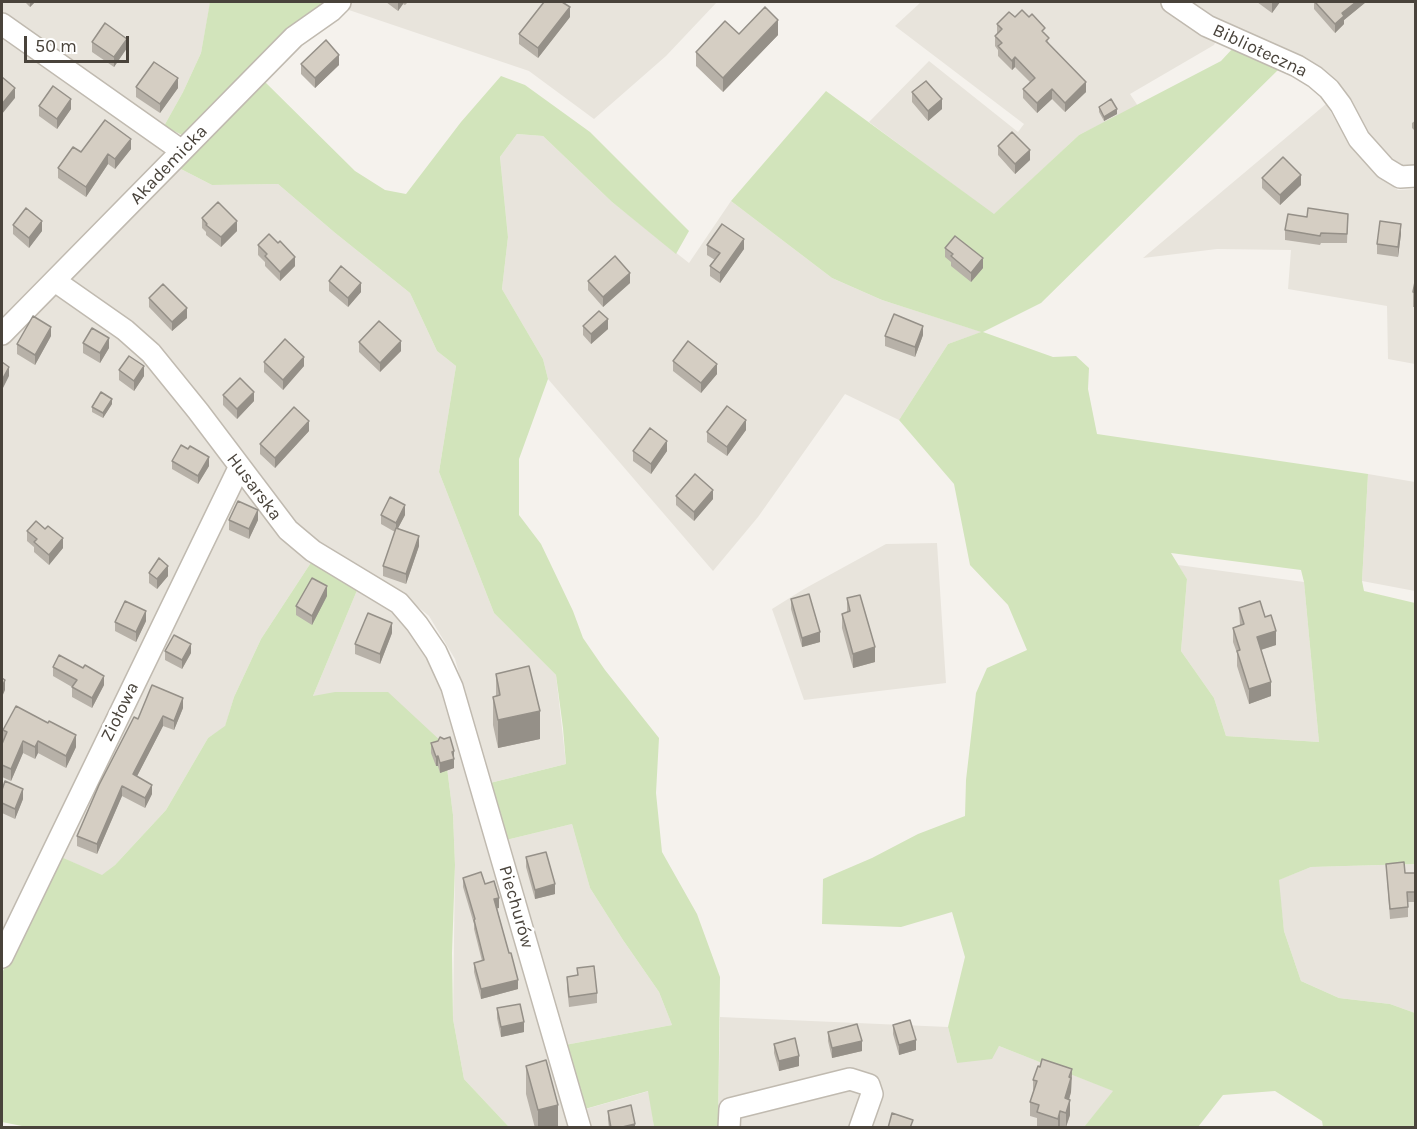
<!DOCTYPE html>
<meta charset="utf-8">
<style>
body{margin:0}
#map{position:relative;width:1417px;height:1129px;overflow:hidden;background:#f5f2ed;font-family:Karla,sans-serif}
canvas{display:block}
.frame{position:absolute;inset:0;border:3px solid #49433b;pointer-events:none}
.scale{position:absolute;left:24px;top:36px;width:105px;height:27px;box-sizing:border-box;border:3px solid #49433b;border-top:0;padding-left:8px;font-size:18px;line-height:21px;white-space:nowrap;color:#49433b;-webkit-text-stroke:4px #fff;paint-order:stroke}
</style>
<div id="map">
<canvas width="1417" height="1129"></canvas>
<div class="frame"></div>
<div class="scale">50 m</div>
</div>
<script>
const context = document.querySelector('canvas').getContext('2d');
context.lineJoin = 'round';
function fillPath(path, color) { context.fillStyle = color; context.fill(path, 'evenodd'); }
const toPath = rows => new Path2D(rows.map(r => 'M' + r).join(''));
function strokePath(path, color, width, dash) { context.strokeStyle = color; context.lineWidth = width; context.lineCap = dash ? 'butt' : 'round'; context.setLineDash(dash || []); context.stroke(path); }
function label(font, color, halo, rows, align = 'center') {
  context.font = font + ' Karla,sans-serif'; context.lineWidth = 6; context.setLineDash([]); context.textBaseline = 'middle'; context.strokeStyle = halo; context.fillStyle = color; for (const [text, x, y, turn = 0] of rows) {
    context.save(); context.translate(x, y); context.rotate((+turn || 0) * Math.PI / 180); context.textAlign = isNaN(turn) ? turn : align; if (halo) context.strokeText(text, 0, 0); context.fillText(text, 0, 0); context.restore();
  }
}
const residential = toPath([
 [2,2,210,2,210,4,201,53,183,92,164,126,2,13],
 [350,2,717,2,666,56,594,119,529,71,343,8],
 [921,2,1164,2,1217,38,1214,45,1130,94,1138,106,1079,135,994,215,869,122,929,61,1018,132,1024,124,895,26],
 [1188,2,1415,2,1415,167,1399,165,1380,150,1316,67,1269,42,1233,29,1199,10],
 [2,33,169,151,2,318],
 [1326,104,1349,143,1371,169,1398,190,1415,189,1415,364,1388,359,1387,306,1288,289,1291,250,1217,249,1143,258],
 [517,134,543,136,612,202,689,263,731,201,832,278,882,300,982,332,948,344,899,420,845,394,758,517,713,571,548,379,543,359,502,289,508,237,500,157],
 [177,167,212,185,278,184,334,232,410,293,437,351,456,366,439,472,494,613,556,675,566,764,490,783,455,659,429,616,396,589,346,562,308,539,150,340,128,319,67,281],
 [56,292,119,334,146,361,191,417,229,470,2,941,2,344],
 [1368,474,1415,482,1415,591,1362,581],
 [241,484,282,539,312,561,261,639,234,697,225,727,208,738,166,810,115,865,102,876,59,856],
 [937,543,946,683,804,700,772,609,804,589,886,544],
 [1178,565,1304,582,1319,742,1226,736,1214,698,1181,651,1187,579],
 [358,588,382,600,405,623,442,676,571,1127,509,1127,464,1079,453,1019,455,865,453,815,444,744,313,696],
 [572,824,590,888,623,940,659,992,672,1025,565,1045,506,840],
 [1415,864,1415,1013,1390,1004,1339,998,1301,981,1284,931,1278,880,1311,867],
 [720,1017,948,1027,957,1063,999,1046,1114,1091,1084,1127,718,1128],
 [649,1091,654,1127,590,1127,586,1109]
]);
const green = toPath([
 [210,2,329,2,254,65,182,135,164,126,183,92,201,53],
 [1234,47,1279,69,1041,303,983,332,1053,357,1076,356,1089,368,1088,389,1097,434,1368,474,1362,581,1364,591,1415,603,1415,864,1311,867,1279,880,1284,931,1301,981,1339,998,1390,1004,1415,1013,1415,1127,1323,1127,1322,1121,1275,1091,1223,1095,1198,1127,1084,1127,1113,1091,999,1046,992,1059,957,1063,948,1027,965,957,952,912,901,927,822,924,823,879,872,858,918,834,965,816,966,780,976,693,987,668,1027,650,1008,605,970,565,954,484,899,420,948,344,981,332,882,300,832,278,731,201,826,91,994,214,1079,135,1221,61],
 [1171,553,1301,570,1304,582,1319,742,1226,736,1214,698,1181,651,1187,579],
 [501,76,525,85,590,132,689,231,676,254,612,202,543,136,517,134,500,157,508,237,502,289,543,359,548,379,519,459,519,515,541,544,573,611,583,638,605,670,659,738,656,793,662,852,697,914,720,977,718,1127,654,1127,648,1091,585,1109,565,1045,672,1025,659,992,623,940,590,888,572,824,506,840,490,783,566,764,563,728,556,675,494,613,439,472,456,366,437,351,410,293,334,232,278,184,212,185,177,167,262,79,355,171,385,190,406,194,461,122],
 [312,561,358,588,313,696,335,692,388,692,444,744,453,815,455,865,452,953,453,1019,464,1079,509,1127,32,1128,2,1122,2,973,59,856,102,875,115,865,166,810,208,738,225,726,234,697,261,639]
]);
const minor = toPath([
 [1172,2,1207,26,1297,66,1315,77,1329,89,1341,105,1359,139,1385,168,1400,177,1416,176],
 [2,24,182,151],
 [55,281,125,330,151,353,198,411,288,530,313,551,399,603,417,624,436,652,452,687,580,1128],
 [2,334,294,37,331,11,340,2],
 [2,957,239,468],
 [729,1128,730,1109,850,1079,869,1085,872,1094,860,1128]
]);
const wall = toPath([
 [25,2,35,2,30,7],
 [386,2,408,2,405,5,403,4,398,11],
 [1257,2,1280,2,1272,13],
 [1314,2,1366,2,1344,20,1344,24,1335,33,1314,9],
 [570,17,538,58,519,44,519,34],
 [1015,17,1045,35,1049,44,1086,92,1065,112,1052,99,1037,113,1023,98,1023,89,1030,82,1015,67,1012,70,998,56,998,50,995,46,995,36,997,34,997,24],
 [739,34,778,35,723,92,696,66,696,52],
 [92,42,127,48,114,67,92,52],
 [301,64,339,65,315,88,301,74],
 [136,87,178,88,160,113,136,97],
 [912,92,942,109,928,121,912,102],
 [39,106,71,109,57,129,39,116],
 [1099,107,1117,114,1104,121,1099,112],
 [1416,120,1416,132,1412,128,1412,123],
 [998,146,1030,160,1015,174,998,155],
 [131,149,115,169,108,164,86,197,58,178,58,168,81,152],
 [1262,178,1301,185,1280,205,1262,188],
 [1348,214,1347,243,1321,243,1320,245,1285,240,1285,230,1307,217],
 [202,218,237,231,221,247,206,235,206,232,202,228],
 [13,225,42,231,29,248,13,234],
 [1401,234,1398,257,1377,254,1377,244],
 [258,245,295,266,280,281,265,266,265,262,258,255],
 [707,245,744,249,720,283,710,276,710,266,715,260,707,255],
 [945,248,983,268,971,282,951,266,951,262,945,257],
 [1416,277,1416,307,1413,307,1413,292],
 [329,281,361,292,348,307,329,291],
 [588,281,630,283,603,307,588,290],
 [149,298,187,318,172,331,149,307],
 [583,326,608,329,591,344,583,335],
 [923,335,915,357,885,346,885,336],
 [51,336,35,365,17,354,17,344],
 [359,342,401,351,380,372,359,352],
 [83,343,109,348,100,363,83,353],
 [673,361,717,374,701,393,673,371],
 [264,362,304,366,283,390,264,372],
 [119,370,144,376,134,391,119,380],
 [223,395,254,401,237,419,223,405],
 [112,404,103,418,92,412,92,407],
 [746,430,727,456,707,442,707,432],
 [309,431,275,468,260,454,260,444],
 [633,451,667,451,651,474,633,461],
 [172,461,209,466,198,484,172,469],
 [676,496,713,499,694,521,676,505],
 [381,515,405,515,398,528,419,546,406,584,383,576,383,566,395,532,381,524],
 [229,520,258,520,249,539,229,530],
 [27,531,63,548,49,565,34,552,34,547,27,541],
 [149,573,168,576,157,589,149,583],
 [327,596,312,625,296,615,296,606],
 [847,598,875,662,853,668,842,628,842,614,847,612],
 [791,599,820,642,802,647,791,609],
 [1239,608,1265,617,1276,645,1261,650,1271,696,1249,704,1237,666,1237,653,1233,642,1233,628,1240,625],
 [146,621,136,642,115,631,115,622],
 [392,633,380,664,355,654,355,644],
 [165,651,191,653,182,669,165,660],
 [53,667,104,685,92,708,72,697,72,687,53,676],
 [496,674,540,739,498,748,493,725,493,697,496,696],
 [183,708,174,730,163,726,137,776,152,794,145,808,122,796,97,854,77,846,77,836,138,719],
 [3,730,76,747,66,768,38,753,35,759,23,753,11,781,2,777,2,744,3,740],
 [431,743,454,751,454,768,440,773,438,766,436,766,431,753],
 [2,790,23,799,15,819,2,813],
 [526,857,555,894,535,899,526,867],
 [1386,864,1405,873,1416,873,1416,902,1408,902,1408,917,1390,919],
 [463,878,485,884,499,908,497,908,518,989,481,999,474,972,474,963,482,961,474,929,474,924,463,887],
 [577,968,597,993,597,1003,569,1007,567,987,567,977,577,975],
 [497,1008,524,1032,501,1037,497,1018],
 [893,1025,916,1050,899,1055,893,1034],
 [828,1032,862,1051,832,1058,828,1041],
 [774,1044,799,1066,779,1071,774,1053],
 [526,1066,558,1128,535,1128,526,1094],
 [1040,1067,1072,1069,1071,1092,1069,1100,1070,1115,1066,1127,1060,1126,1060,1128,1040,1128,1037,1126,1037,1118,1030,1116,1030,1102,1033,1092,1033,1080],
 [608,1111,635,1128,609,1128,608,1120]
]);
const shadedWall = toPath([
 [30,2,35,2,30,7],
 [398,2,403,2,403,4,398,11],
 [1273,2,1280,2,1272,13,1272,3],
 [1356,2,1366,2,1344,20,1344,24,1335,33,1335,24,1342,13],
 [570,7,570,17,538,58,538,48],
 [778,20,778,35,723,92,723,78],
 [127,39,127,48,114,67,114,57],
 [339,55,339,65,315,88,315,78],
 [1015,57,1015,67,1012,70,1012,61],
 [178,78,178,88,160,113,160,104],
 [1086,82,1086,92,1065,112,1065,103],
 [15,88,15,98,2,114,2,104],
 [1052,89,1052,99,1037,113,1037,103],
 [71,99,71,109,57,129,57,119],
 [942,99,942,109,928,121,928,111],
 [1117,109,1117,114,1104,121,1104,117],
 [131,139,131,149,115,169,115,159],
 [1030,150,1030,160,1015,174,1015,164],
 [108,154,108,164,86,197,86,187],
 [1301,175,1301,185,1280,205,1280,195],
 [42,221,42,231,29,248,29,238],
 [237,221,237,231,221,247,221,237],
 [1401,224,1401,234,1398,257,1398,247],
 [744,239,744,249,720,283,720,273],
 [295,257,295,266,280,281,280,272],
 [983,258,983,268,971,282,971,273],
 [630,273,630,283,603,307,603,297],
 [361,283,361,292,348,307,348,298],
 [187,308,187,318,172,331,172,322],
 [608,319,608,329,591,344,591,334],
 [923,326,923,335,915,357,915,347],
 [51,327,51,336,35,365,35,355],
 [109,338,109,348,100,363,100,353],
 [401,341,401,351,380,372,380,363],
 [304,357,304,366,283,390,283,380],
 [717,364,717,374,701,393,701,383],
 [144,366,144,376,134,391,134,381],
 [9,367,9,376,2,390,2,380],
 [254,392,254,401,237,419,237,409],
 [112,399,112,404,103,418,103,413],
 [746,420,746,430,727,456,727,447],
 [309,421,309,431,275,468,275,458],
 [667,441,667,451,651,474,651,464],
 [209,457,209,466,198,484,198,476],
 [713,490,713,499,694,521,694,512],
 [405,505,405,515,396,532,396,523],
 [258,510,258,520,249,539,249,529],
 [419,536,419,546,406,584,406,574],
 [63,538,63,548,49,565,49,555],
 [168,566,168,576,157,589,157,579],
 [327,586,327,596,312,625,312,616],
 [146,611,146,621,136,642,136,632],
 [392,623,392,633,380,664,380,654],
 [1276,631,1276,645,1257,651,1257,637],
 [820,632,820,642,802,647,802,638],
 [191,644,191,653,182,669,182,660],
 [875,647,875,662,853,668,853,654],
 [104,676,104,685,92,708,92,698],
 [5,680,5,690,2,697,2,687],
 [1271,682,1271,696,1249,704,1249,689],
 [183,698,183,708,174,730,174,721],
 [540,711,540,739,498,748,498,720],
 [163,716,163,726,133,784,133,774],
 [76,735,76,747,66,768,66,756],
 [23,741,23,753,11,781,11,769],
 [38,741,38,753,35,759,35,747],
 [454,751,454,768,440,773,440,763,452,752],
 [438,756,438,766,436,766,436,757],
 [152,785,152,794,145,808,145,798],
 [122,786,122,796,97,854,97,844],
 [23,789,23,799,15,819,15,809],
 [555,884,555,894,535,899,535,890],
 [499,898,499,908,494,909,494,899],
 [518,980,518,989,481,999,481,989],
 [524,1022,524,1032,501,1037,501,1027],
 [916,1040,916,1050,899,1055,899,1045],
 [862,1041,862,1051,832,1058,832,1048],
 [799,1056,799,1066,779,1071,779,1061],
 [1072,1069,1071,1092,1065,1113,1065,1098],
 [1070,1100,1070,1115,1066,1127,1066,1113],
 [558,1105,558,1128,538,1128,538,1110],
 [1060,1111,1060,1128,1058,1128,1058,1119],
 [635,1124,635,1128,618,1128]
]);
const building = toPath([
 [544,2,562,2,570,7,538,48,519,34,544,2],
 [1315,2,1356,2,1342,13,1344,16,1335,24,1315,2],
 [765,7,778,20,723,78,696,52,725,21,739,34,765,7],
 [1022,10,1029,17,1032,14,1045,28,1042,31,1049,38,1046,41,1086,82,1065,103,1052,89,1037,103,1023,89,1035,78,1015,57,1012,61,998,46,1002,43,995,36,1002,29,997,24,1009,12,1015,17,1022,10],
 [105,23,127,39,114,57,92,42,105,23],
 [326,40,339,55,315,78,301,64,326,40],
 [154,62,178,78,160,104,136,87,154,62],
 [2,77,15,88,2,104,2,77],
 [926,81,942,99,928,111,912,92,926,81],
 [53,86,71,99,57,119,39,106,53,86],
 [1111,99,1117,109,1104,117,1099,107,1111,99],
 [105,120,131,139,115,159,108,154,86,187,58,168,73,147,81,152,105,120],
 [1012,132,1030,150,1015,164,998,146,1012,132],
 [1283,157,1301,175,1280,195,1262,178,1283,157],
 [218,202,237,221,221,237,206,225,207,224,202,218,218,202],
 [26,208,42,221,29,238,13,225,26,208],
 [1308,208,1348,214,1347,234,1321,233,1320,236,1285,230,1288,214,1307,217,1308,208],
 [1380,221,1401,224,1398,247,1377,244,1380,221],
 [722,224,744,239,720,273,710,266,720,253,707,245,722,224],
 [269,234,278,243,280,241,295,257,280,272,265,256,267,254,258,245,269,234],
 [955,236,983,258,971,273,951,256,953,254,945,248,955,236],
 [615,256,630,273,603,297,588,281,615,256],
 [341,266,361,283,348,298,329,281,341,266],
 [1416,277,1416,293,1413,292,1416,277],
 [163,284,187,308,172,322,149,298,163,284],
 [599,311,608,319,591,334,583,326,599,311],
 [894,314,923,326,915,347,885,336,894,314],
 [33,316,51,327,35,355,17,344,33,316],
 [379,321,401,341,380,363,359,342,379,321],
 [92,328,109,338,100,353,83,343,92,328],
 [285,339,304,357,283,380,264,362,285,339],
 [688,341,717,364,701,383,673,361,688,341],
 [129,356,144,366,134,381,119,370,129,356],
 [2,362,9,367,2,380,2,362],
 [240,378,254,392,237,409,223,395,240,378],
 [101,392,112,399,103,413,92,407,101,392],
 [727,406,746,420,727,447,707,432,727,406],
 [294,407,309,421,275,458,260,444,294,407],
 [650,428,667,441,651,464,633,451,650,428],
 [181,445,188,449,190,446,209,457,198,476,172,461,181,445],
 [695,474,713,490,694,512,676,496,695,474],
 [390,497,405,505,396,523,381,515,390,497],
 [238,501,258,510,249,529,229,520,238,501],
 [36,521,45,529,48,526,63,538,49,555,34,542,37,539,27,531,36,521],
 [396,528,419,536,406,574,383,566,396,528],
 [159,558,168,566,157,579,149,573,159,558],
 [312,578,327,586,312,616,296,606,312,578],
 [809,594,820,632,802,638,791,599,809,594],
 [860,595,875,647,853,654,842,614,850,611,847,598,860,595],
 [125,601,146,611,136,632,115,622,125,601],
 [1260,601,1265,617,1271,615,1276,631,1257,637,1271,682,1249,689,1237,651,1240,650,1233,628,1244,624,1239,608,1260,601],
 [368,613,392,623,380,654,355,644,368,613],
 [174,635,191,644,182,660,165,651,174,635],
 [59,655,83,668,85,665,104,676,92,698,72,687,77,680,53,667,59,655],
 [529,666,540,711,498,720,493,697,500,695,496,674,529,666],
 [2,678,5,680,2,687,2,678],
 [152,685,183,698,174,721,163,716,133,774,152,785,145,798,122,786,97,844,77,836,99,785,134,717,138,719,152,685],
 [16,706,48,723,49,721,76,735,66,756,38,741,35,747,23,741,11,769,2,765,2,744,7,732,3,730,16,706],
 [440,737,444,739,450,737,454,751,452,752,454,759,440,763,438,756,436,757,431,743,438,741,440,737],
 [5,781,23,789,15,809,2,803,2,790,5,781],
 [546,852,555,884,535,890,526,857,546,852],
 [1404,862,1405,873,1416,873,1416,892,1407,892,1408,907,1390,909,1386,864,1404,862],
 [481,872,485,884,494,881,499,898,494,899,509,953,511,953,518,980,481,989,474,963,484,960,474,920,475,919,463,878,481,872],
 [594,966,597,993,569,997,567,977,578,975,577,968,594,966],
 [520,1004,524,1022,501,1027,497,1008,520,1004],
 [910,1020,916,1040,899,1045,893,1025,910,1020],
 [857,1024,862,1041,832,1048,828,1032,857,1024],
 [795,1038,799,1056,779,1061,774,1044,795,1038],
 [1042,1059,1072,1069,1069,1077,1071,1078,1065,1098,1070,1100,1066,1113,1060,1111,1058,1119,1037,1112,1039,1105,1030,1102,1037,1081,1033,1080,1038,1066,1040,1067,1042,1059],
 [546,1060,558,1105,538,1110,526,1066,546,1060],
 [631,1105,635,1124,618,1128,611,1128,608,1111,631,1105],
 [892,1113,913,1120,910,1128,888,1128,892,1113]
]);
const streetNames = [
 ["Biblioteczna",1260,51,25],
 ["Akademicka",169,165,-46],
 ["Husarska",254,487,53],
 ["Ziołowa",120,712,-64],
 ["Piechurów",516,907,74]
];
fillPath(residential, '#e8e4dc');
fillPath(green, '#d2e4bb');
strokePath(minor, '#c0bab0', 24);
strokePath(minor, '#fff', 21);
fillPath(wall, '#b7b1a8');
fillPath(shadedWall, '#959088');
fillPath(building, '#d5cec3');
strokePath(building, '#959088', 1.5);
label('18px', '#49433b', '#fff', streetNames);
</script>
